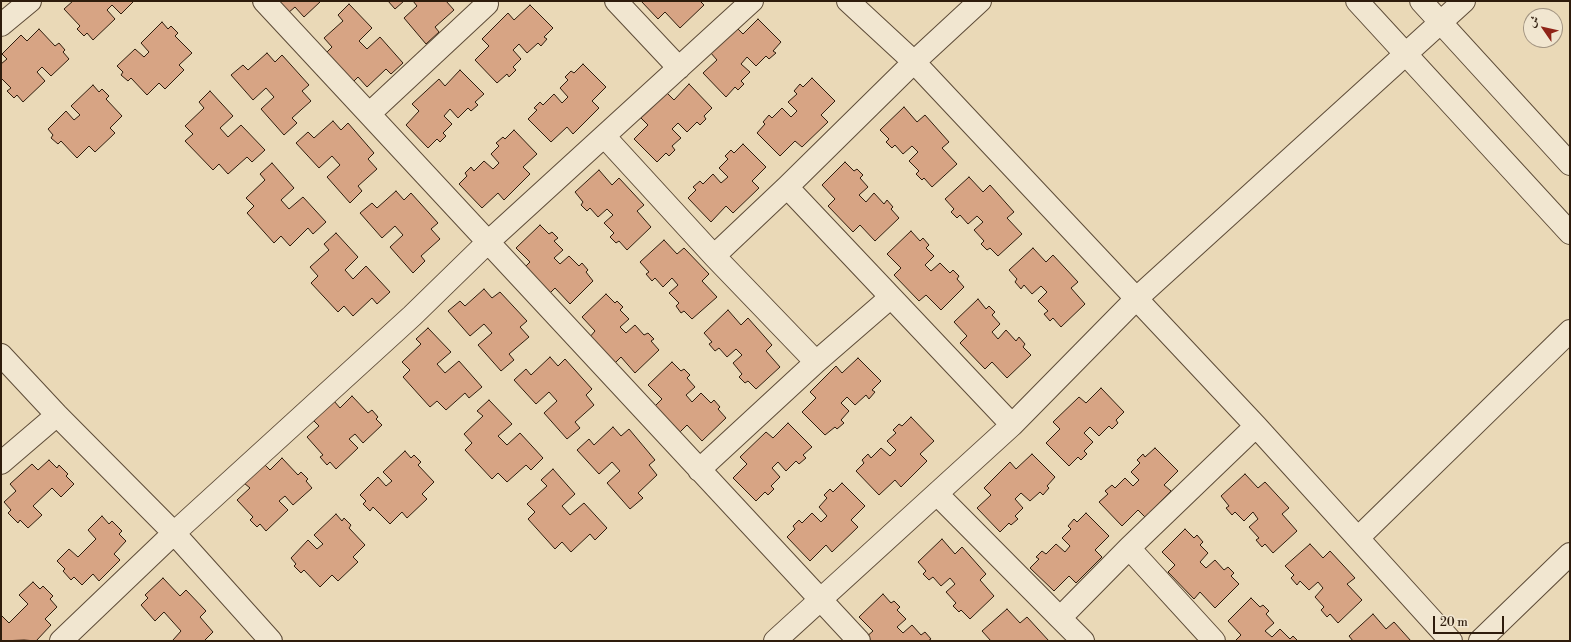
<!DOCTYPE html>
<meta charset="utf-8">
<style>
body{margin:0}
#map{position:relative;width:1571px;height:642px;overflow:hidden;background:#ead9b7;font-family:"Libre Bodoni",Amiri,serif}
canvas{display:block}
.frame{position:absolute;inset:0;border:2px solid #2e1c0c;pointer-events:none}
.north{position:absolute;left:1523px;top:8px;width:40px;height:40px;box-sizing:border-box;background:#f1e6d0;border:1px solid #a39582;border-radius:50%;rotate:304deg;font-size:11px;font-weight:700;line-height:16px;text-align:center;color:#2e1c0c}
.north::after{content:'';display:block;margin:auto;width:14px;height:18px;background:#8f2418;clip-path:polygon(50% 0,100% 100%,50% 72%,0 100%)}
.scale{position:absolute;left:1433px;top:616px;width:71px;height:18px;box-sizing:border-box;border:2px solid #2e1c0c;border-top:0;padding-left:5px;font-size:12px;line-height:14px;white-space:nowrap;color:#2e1c0c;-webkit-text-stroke:3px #f1e6d0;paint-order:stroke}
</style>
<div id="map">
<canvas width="1571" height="642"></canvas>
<div class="frame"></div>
<div class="north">ش</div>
<div class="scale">20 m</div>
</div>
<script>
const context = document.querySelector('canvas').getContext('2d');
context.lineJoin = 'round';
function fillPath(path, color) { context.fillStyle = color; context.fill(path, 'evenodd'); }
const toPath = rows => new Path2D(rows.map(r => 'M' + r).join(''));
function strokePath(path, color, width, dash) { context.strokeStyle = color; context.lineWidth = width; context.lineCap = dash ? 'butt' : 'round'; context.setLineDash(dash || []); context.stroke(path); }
const building = toPath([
 [73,1,134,1,121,14,112,5,107,10,115,19,93,40,87,33,84,36,77,29,80,26,64,9,73,1],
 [276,1,321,1,304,17,295,7,288,13,276,1],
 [388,1,404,1,395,9,388,1],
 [413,1,446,1,454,10,435,27,439,32,426,44,404,18,417,6,413,1],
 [641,1,700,1,704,5,680,28,665,12,658,19,641,1],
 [349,4,372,28,359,41,367,49,380,37,403,63,391,74,386,69,367,87,358,77,352,83,325,54,332,47,324,38,343,21,338,15,349,4],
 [530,5,553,28,544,37,547,39,541,46,538,43,527,53,519,44,513,50,521,59,513,67,516,70,509,77,507,74,497,83,475,60,489,46,482,39,508,13,514,20,530,5],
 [758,19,781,42,773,51,776,53,769,59,766,56,756,66,747,57,741,64,750,72,741,81,744,84,738,90,735,87,726,97,703,73,717,60,710,52,736,27,743,34,758,19],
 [162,22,168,29,171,26,178,33,175,36,192,53,179,65,184,70,165,89,159,83,147,95,131,78,128,81,121,75,123,72,117,66,135,49,144,57,149,52,141,43,162,22],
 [39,29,55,46,59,43,65,50,63,52,69,59,51,76,42,67,37,72,45,81,23,102,17,95,14,98,7,91,11,88,1,78,1,64,7,59,2,54,21,35,27,41,39,29],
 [267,53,275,62,282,55,309,85,302,91,311,101,292,118,297,123,284,135,261,109,274,97,266,88,253,100,231,75,243,65,248,70,267,53],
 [583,64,606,87,592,101,599,108,573,134,567,127,551,142,528,119,537,110,534,108,540,102,543,105,554,94,562,103,568,97,560,88,568,80,565,77,571,71,574,73,583,64],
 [460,70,484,94,475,102,478,105,471,111,468,108,458,118,450,109,444,116,452,124,443,133,446,136,440,142,437,139,428,148,406,125,419,111,412,104,439,79,445,86,460,70],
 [812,78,835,101,821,115,828,122,802,147,795,141,780,156,757,133,765,124,763,122,769,115,772,118,782,108,791,117,797,111,788,102,797,94,794,91,800,84,803,87,812,78],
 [689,84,712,108,704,116,706,119,700,125,697,122,687,132,678,123,672,129,681,138,672,146,675,150,669,156,666,153,657,162,634,139,648,125,641,118,667,93,674,100,689,84],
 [93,85,99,92,102,89,109,96,106,99,122,116,110,128,115,133,95,152,89,146,77,158,61,141,58,144,51,138,53,135,48,129,66,111,74,120,80,115,71,106,93,85],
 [210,91,233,116,220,128,228,137,241,125,265,150,252,162,247,157,228,174,219,164,213,170,185,141,193,134,185,126,204,108,199,102,210,91],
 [904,107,917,122,925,115,949,142,942,148,957,164,932,187,924,178,922,180,916,174,919,171,909,161,918,152,912,146,903,154,895,145,892,148,886,142,889,139,880,130,904,107],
 [333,121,341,130,348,123,374,153,368,159,377,169,358,186,362,191,350,203,327,177,340,165,332,156,319,168,296,143,308,132,314,138,333,121],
 [514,130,537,154,523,167,530,174,504,200,498,193,482,208,459,184,467,176,465,173,471,167,474,171,484,161,493,169,499,163,491,154,499,146,496,143,503,137,505,139,514,130],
 [743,144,766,167,752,181,759,188,733,213,726,206,711,222,688,198,696,190,693,187,700,181,703,184,713,174,721,183,728,177,719,168,728,159,725,156,731,150,734,153,743,144],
 [845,162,854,171,857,169,863,175,860,178,868,187,859,195,866,202,874,193,884,204,887,200,893,207,891,209,899,218,875,241,860,225,853,232,828,206,835,199,822,185,845,162],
 [272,163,294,188,281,200,289,209,303,197,326,222,313,234,308,228,290,246,281,236,274,243,247,213,254,206,246,198,265,180,260,174,272,163],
 [599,170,612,185,619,178,644,205,637,211,651,227,627,250,619,241,616,243,610,237,614,233,604,223,613,215,607,209,598,217,590,208,587,211,581,205,583,202,575,192,599,170],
 [969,177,983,192,990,185,1014,212,1007,218,1022,234,998,256,990,248,987,250,981,244,984,241,974,230,983,222,977,216,968,224,960,215,957,218,951,212,954,209,945,199,969,177],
 [396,191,404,200,411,193,438,223,431,229,440,239,421,256,425,261,413,273,390,247,403,235,395,226,382,238,360,213,372,203,377,208,396,191],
 [540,225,549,234,552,232,558,238,554,241,563,250,554,258,560,264,569,256,579,266,582,263,588,270,586,272,593,281,570,304,555,288,548,295,523,269,530,262,516,248,540,225],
 [911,231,920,241,923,238,929,245,926,248,934,256,925,265,931,271,940,263,950,273,953,270,959,276,957,279,964,287,941,310,926,295,919,301,894,275,901,268,887,254,911,231],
 [336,233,358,257,345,270,353,279,366,266,390,292,377,304,372,298,353,316,344,306,338,312,311,283,318,276,310,267,329,250,324,244,336,233],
 [664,240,677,254,684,248,709,274,702,281,717,297,692,319,684,311,681,313,676,306,679,303,669,293,678,285,672,278,663,287,655,278,652,281,646,274,649,272,640,262,664,240],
 [1033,248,1046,262,1053,255,1078,282,1071,288,1085,304,1061,327,1053,318,1050,321,1044,314,1048,311,1038,301,1047,292,1041,286,1032,294,1024,285,1021,289,1015,282,1017,279,1009,270,1033,248],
 [484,289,492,298,500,292,527,321,520,327,529,337,509,354,514,360,501,371,478,345,492,333,484,324,470,336,448,311,460,301,465,306,484,289],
 [606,294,615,303,617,301,623,307,620,310,629,319,620,327,626,333,635,325,644,335,648,333,654,339,651,341,659,350,635,373,621,357,614,364,589,338,595,331,582,317,606,294],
 [978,299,986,309,989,306,995,312,992,315,1000,324,992,332,998,339,1006,330,1016,341,1019,337,1025,344,1023,347,1031,355,1007,378,992,362,985,369,960,343,967,336,954,322,978,299],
 [728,310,741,325,748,318,772,345,766,351,780,367,756,389,748,381,745,383,739,377,742,374,733,363,742,355,736,349,727,357,719,348,715,351,709,344,712,342,704,333,728,310],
 [428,328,451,352,437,364,445,373,459,361,482,387,469,398,465,393,446,410,437,401,430,407,403,377,410,370,402,362,421,344,416,339,428,328],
 [550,357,558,366,565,359,592,389,586,395,594,405,575,422,580,428,567,439,544,413,557,401,549,392,536,404,514,380,526,369,531,375,550,357],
 [858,358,881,381,872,390,875,392,869,399,866,395,855,405,847,397,841,403,849,411,841,420,844,423,837,429,835,427,825,435,802,412,816,398,810,392,836,366,842,373,858,358],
 [672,362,681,371,684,369,690,375,687,378,695,387,686,395,692,402,701,393,711,403,714,400,720,407,718,409,726,418,702,441,687,425,680,432,655,406,662,399,648,385,672,362],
 [1101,388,1124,412,1116,420,1118,423,1112,429,1109,426,1099,436,1090,427,1084,433,1093,442,1084,451,1087,454,1081,460,1078,457,1069,466,1046,443,1060,429,1053,422,1079,397,1086,403,1101,388],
 [352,396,368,413,372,410,378,417,376,419,382,425,363,443,355,434,349,439,358,448,336,469,330,462,327,465,320,457,323,455,307,437,319,426,314,421,334,401,340,408,352,396],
 [489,400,512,424,498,436,507,445,520,433,543,458,531,470,526,465,507,482,498,473,492,479,465,450,472,443,464,434,483,416,477,411,489,400],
 [911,417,934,441,920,454,927,461,901,487,895,480,879,495,856,471,864,463,862,460,868,454,871,458,881,448,890,456,896,450,887,441,896,433,893,430,899,424,902,426,911,417],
 [788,423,812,447,803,455,806,458,799,464,796,461,786,471,778,462,772,468,780,477,771,486,774,489,768,495,765,492,756,501,733,478,747,464,740,457,766,432,773,438,788,423],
 [613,427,621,436,629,429,655,460,649,465,657,475,638,493,643,498,630,509,607,483,620,471,612,462,599,474,577,450,589,439,594,445,613,427],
 [1155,448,1178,471,1164,485,1171,491,1145,517,1138,510,1122,526,1099,502,1108,494,1105,491,1112,485,1115,488,1125,478,1133,486,1139,480,1131,472,1140,463,1137,460,1143,454,1145,457,1155,448],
 [405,451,411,458,414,455,421,462,418,465,434,482,422,494,427,499,407,518,402,512,390,524,373,507,370,511,363,504,366,501,360,495,378,477,386,486,392,481,383,472,405,451],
 [1032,454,1055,477,1047,486,1049,488,1043,495,1040,492,1030,501,1021,493,1015,499,1023,508,1015,516,1018,519,1011,525,1009,523,1000,532,977,508,991,495,984,488,1010,462,1016,469,1032,454],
 [282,458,298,475,301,472,308,479,306,481,312,488,293,505,285,496,279,501,288,510,266,531,260,524,257,527,250,520,253,517,237,500,250,488,244,483,264,464,270,470,282,458],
 [49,460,57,468,59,465,68,474,66,476,74,484,61,497,52,488,33,506,42,515,28,528,20,520,18,523,8,513,11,510,4,502,16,491,10,484,32,464,38,470,49,460],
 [553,469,575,494,562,506,570,515,584,503,607,528,595,540,590,534,571,552,562,542,555,549,528,519,535,512,527,504,547,486,541,480,553,469],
 [1245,474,1258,488,1265,482,1289,508,1282,514,1297,531,1273,553,1265,544,1262,547,1256,540,1259,538,1249,527,1258,519,1253,512,1244,521,1235,512,1232,515,1226,508,1229,506,1221,496,1245,474],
 [842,483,865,506,851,520,858,527,832,552,826,545,810,561,787,537,795,529,793,526,799,520,802,523,812,513,821,522,827,516,819,507,827,498,824,495,830,489,833,492,842,483],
 [1086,513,1109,536,1095,550,1102,557,1076,583,1069,576,1054,591,1030,568,1039,559,1036,557,1042,551,1046,554,1056,544,1065,552,1070,546,1062,538,1071,529,1068,526,1074,519,1077,522,1086,513],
 [336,514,342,521,344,518,351,525,349,528,365,545,353,557,358,562,338,581,332,575,320,587,304,570,301,573,294,566,296,564,291,558,308,540,317,549,323,544,314,535,336,514],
 [102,516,109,524,112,521,122,531,119,534,126,541,114,554,120,560,99,581,93,574,82,585,74,577,71,580,63,571,65,569,57,561,69,549,78,557,96,539,88,530,102,516],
 [1185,529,1194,538,1197,535,1203,542,1200,545,1208,553,1200,562,1206,568,1215,560,1224,570,1228,567,1234,573,1231,576,1239,584,1215,608,1200,592,1194,599,1168,572,1175,565,1162,552,1185,529],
 [942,539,955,554,962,547,986,574,980,580,994,596,970,619,961,610,959,612,953,606,956,603,946,592,955,584,950,578,941,586,933,577,929,580,923,574,926,571,918,562,942,539],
 [1310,544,1323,558,1330,551,1355,578,1347,584,1362,600,1338,623,1330,614,1327,617,1321,610,1324,607,1315,597,1323,588,1318,582,1309,590,1300,581,1297,585,1291,578,1294,575,1285,566,1310,544],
 [163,578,180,596,186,590,206,611,200,617,213,632,204,641,174,641,173,640,181,631,164,612,155,621,141,605,148,598,145,595,163,578],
 [33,582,40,589,43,586,53,596,50,599,57,607,45,619,51,625,36,641,24,640,1,641,1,615,9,623,28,604,19,595,33,582],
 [883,594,891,603,894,601,900,607,897,610,906,619,897,627,903,633,912,625,921,635,925,632,931,639,928,641,868,641,865,638,873,631,859,617,883,594],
 [1251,598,1260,607,1263,605,1269,611,1266,614,1274,623,1265,631,1272,637,1280,629,1290,639,1293,636,1298,641,1235,641,1241,635,1228,621,1251,598],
 [1007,609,1020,623,1027,617,1049,641,991,641,982,631,1007,609],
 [1373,614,1386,629,1394,622,1411,641,1353,641,1349,636,1373,614]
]);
const minor = toPath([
 [264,1,859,641],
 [616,1,679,68],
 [848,1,914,62,1256,426,1451,641],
 [1357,1,1570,233],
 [1421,1,1570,164],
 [1,25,30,1],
 [369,114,487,4,485,1],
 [604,136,714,256],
 [787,187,891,297],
 [1,355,57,415,174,533,271,641],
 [816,362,891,297,1012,425],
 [1,463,57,415],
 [699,470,816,362,714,256,787,187,914,62,980,1],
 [937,494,1060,618],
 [1358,538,1570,331],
 [1129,548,1214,641],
 [61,641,174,533,412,316,488,242,752,1],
 [775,641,1012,425,1137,298,1464,1],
 [1083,641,1060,618,1129,548,1256,426],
 [1480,641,1570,554]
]);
fillPath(building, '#d7a484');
strokePath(building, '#2e1c0c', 1);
strokePath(minor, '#5d4b37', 24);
strokePath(minor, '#f1e6d0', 22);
</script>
